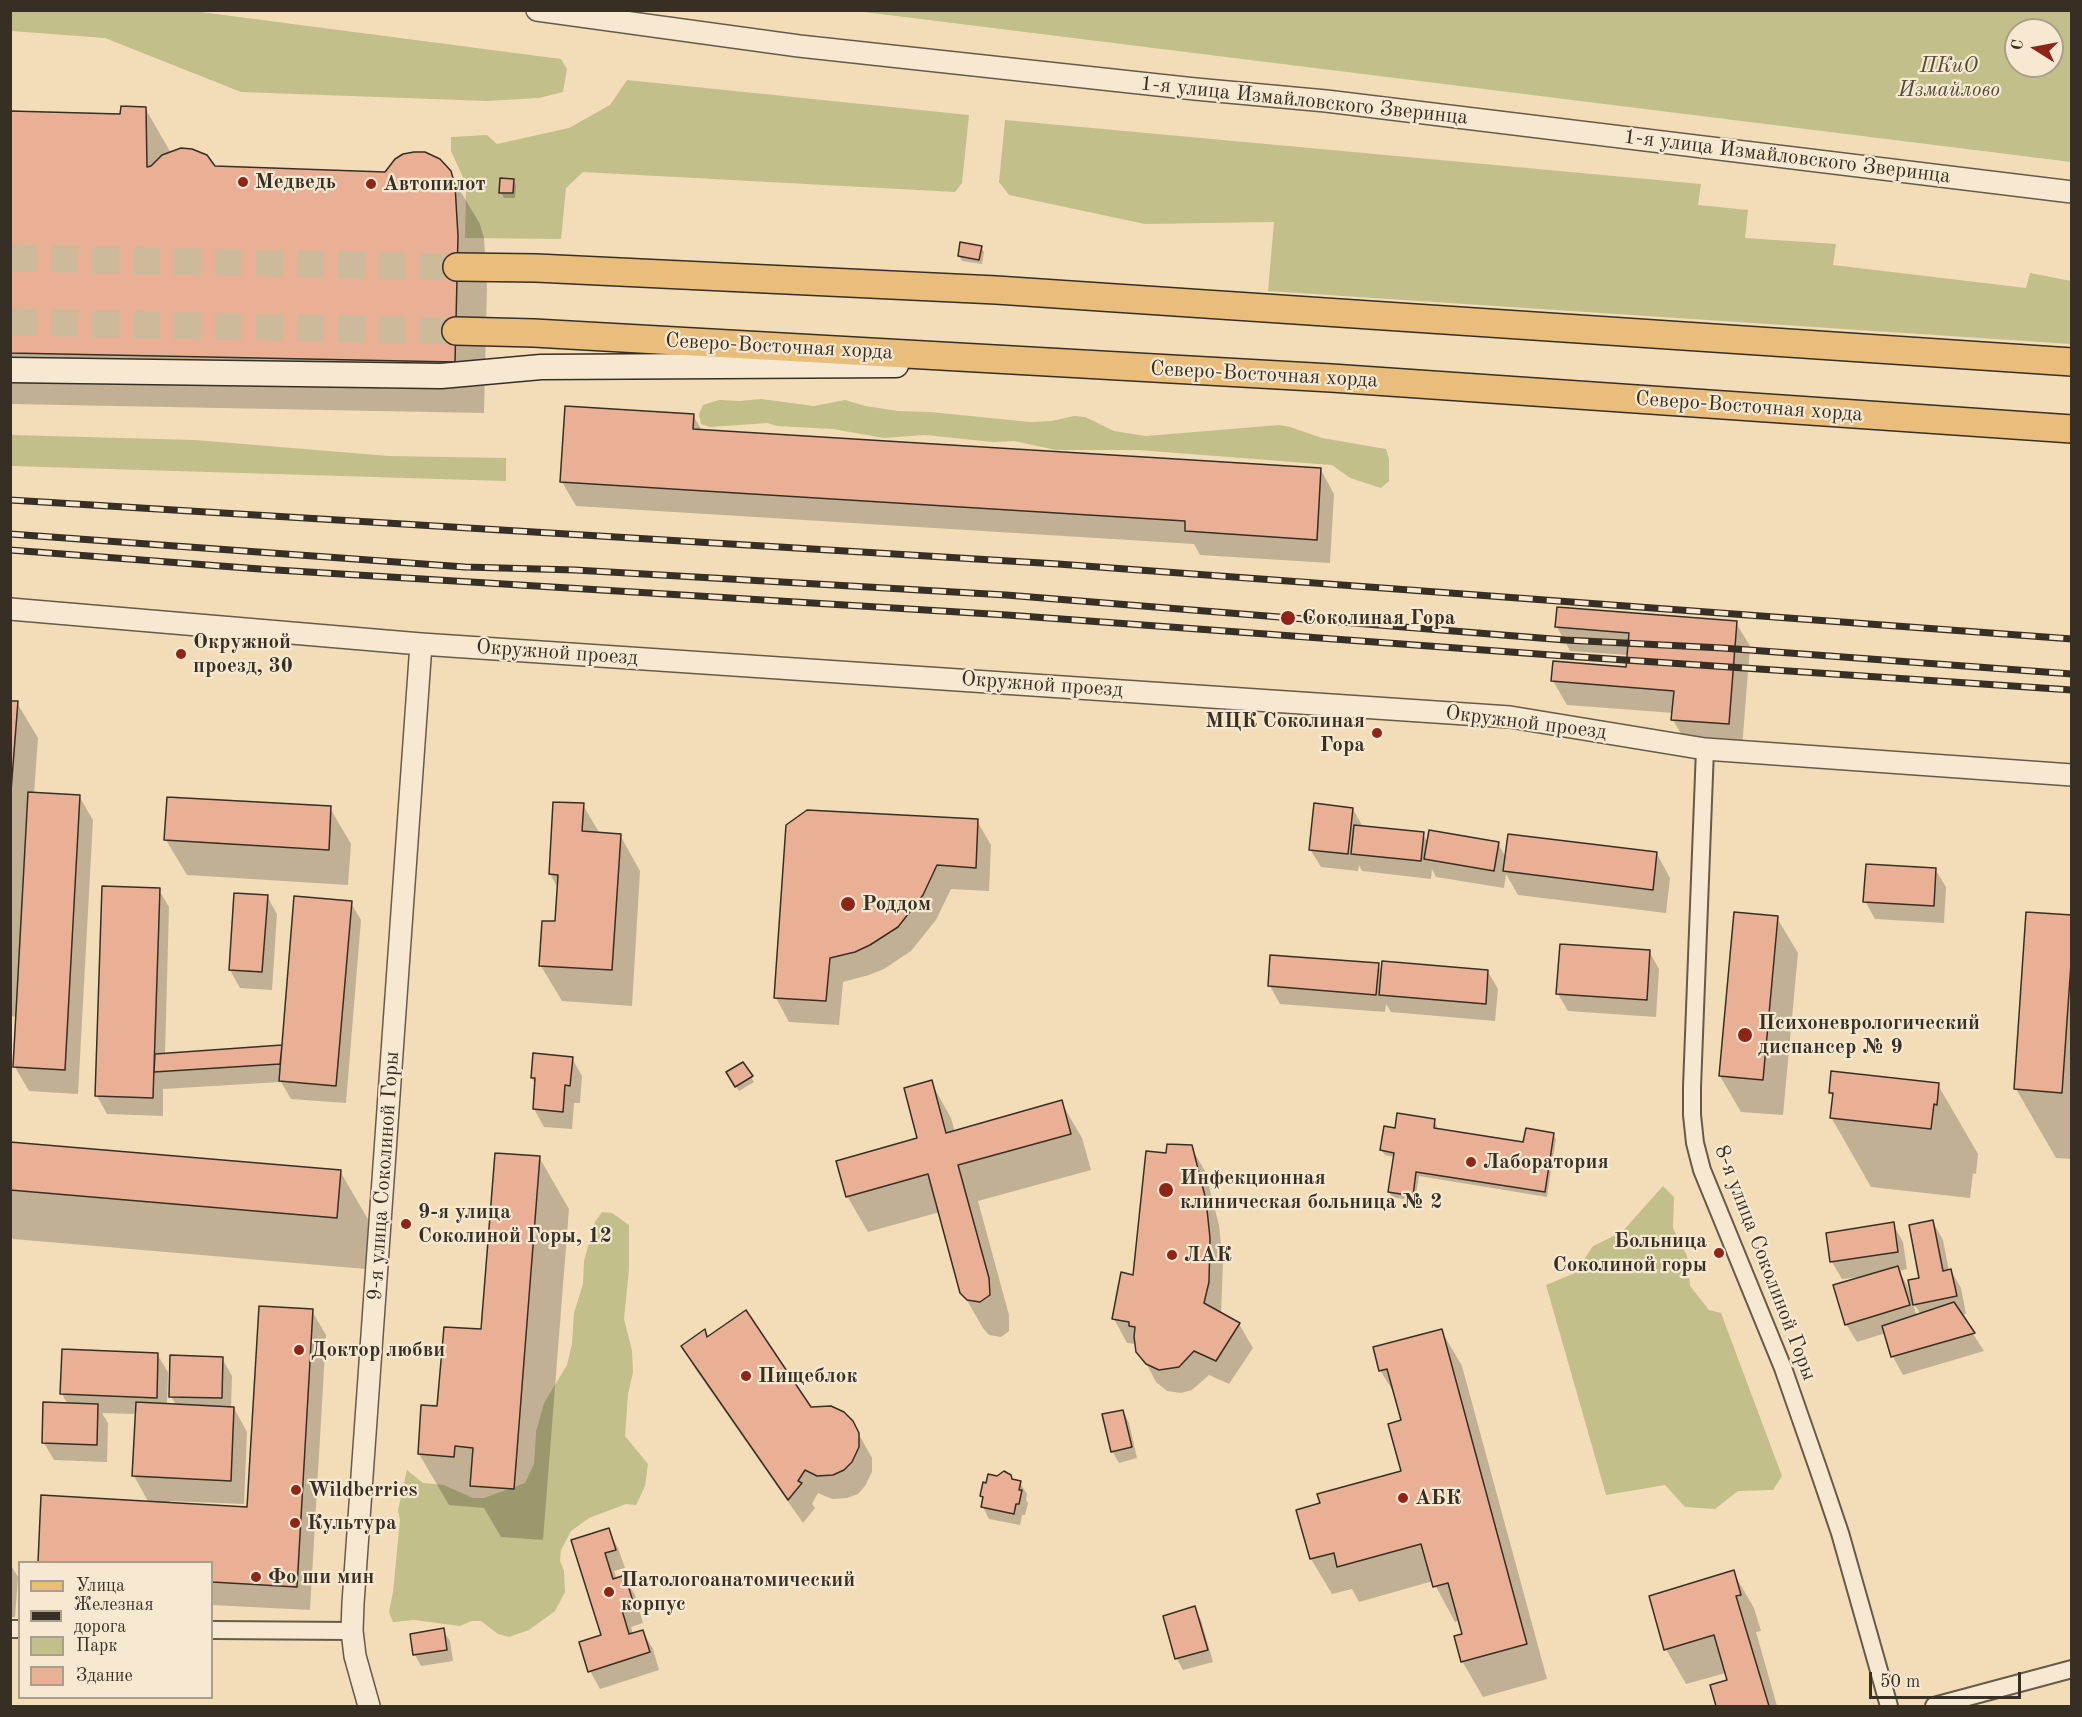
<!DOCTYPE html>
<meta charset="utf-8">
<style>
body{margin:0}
#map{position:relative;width:2082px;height:1717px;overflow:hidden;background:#f2ddb8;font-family:"Old Standard TT",serif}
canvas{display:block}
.frame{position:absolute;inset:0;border:12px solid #372e24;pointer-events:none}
.legend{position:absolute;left:18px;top:1561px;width:195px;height:138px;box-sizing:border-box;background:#f7e9d1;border:2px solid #aa9e8c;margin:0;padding:8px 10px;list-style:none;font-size:18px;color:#372e24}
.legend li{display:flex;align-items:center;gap:12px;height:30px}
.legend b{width:30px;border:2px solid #aa9e8c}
.north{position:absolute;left:2004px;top:18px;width:60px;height:60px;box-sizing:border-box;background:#f7e9d1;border:2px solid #aa9e8c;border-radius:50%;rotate:281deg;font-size:16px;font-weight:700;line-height:24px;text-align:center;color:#372e24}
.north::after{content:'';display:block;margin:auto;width:21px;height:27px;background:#8f2418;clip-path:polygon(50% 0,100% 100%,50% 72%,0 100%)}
.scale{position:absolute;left:1869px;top:1672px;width:152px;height:27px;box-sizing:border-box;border:3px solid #372e24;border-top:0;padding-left:8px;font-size:18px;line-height:21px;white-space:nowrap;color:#372e24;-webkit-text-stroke:4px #f7e9d1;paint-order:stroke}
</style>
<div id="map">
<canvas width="2082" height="1717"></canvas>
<div class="frame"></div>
<ul class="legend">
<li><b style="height:8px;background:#e9be7c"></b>Улица</li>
<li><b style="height:8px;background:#372e24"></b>Железная дорога</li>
<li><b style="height:16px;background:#c2bf8a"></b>Парк</li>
<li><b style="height:16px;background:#eab096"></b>Здание</li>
</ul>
<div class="north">С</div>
<div class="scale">50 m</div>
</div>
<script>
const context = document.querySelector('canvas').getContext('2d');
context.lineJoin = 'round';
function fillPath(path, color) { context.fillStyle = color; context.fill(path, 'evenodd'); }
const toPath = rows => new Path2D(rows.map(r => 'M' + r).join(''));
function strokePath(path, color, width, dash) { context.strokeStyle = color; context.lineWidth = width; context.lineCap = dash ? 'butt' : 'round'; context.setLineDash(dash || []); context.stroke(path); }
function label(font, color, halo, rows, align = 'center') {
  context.font = font + ' "Old Standard TT",serif'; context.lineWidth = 4.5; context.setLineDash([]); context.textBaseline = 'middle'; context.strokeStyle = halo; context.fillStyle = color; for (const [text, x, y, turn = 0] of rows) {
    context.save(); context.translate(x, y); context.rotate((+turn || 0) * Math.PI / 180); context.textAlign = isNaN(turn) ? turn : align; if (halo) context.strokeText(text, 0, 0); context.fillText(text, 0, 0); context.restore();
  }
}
const green = toPath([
 [10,11,193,11,561,59,567,69,563,92,539,98,487,101,241,92,105,38,11,31],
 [856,11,2071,11,2071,162,2007,154],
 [2016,30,2052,30,2052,66,2016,66],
 [627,80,969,115,962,183,955,192,583,172,566,188,561,239,465,238,466,184,451,151,451,137,487,135,497,144,569,128,610,105],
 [1005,120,1701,184,1698,205,1748,210,1745,238,1836,244,1833,265,2026,288,2030,273,2071,281,2071,344,1268,291,1274,222,1145,224,1009,195,999,182],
 [761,399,814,406,845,400,865,406,898,411,931,412,1030,422,1052,421,1074,416,1085,417,1114,431,1146,436,1279,425,1290,427,1322,438,1386,449,1389,459,1389,481,1381,488,1350,478,1332,465,1138,450,1056,450,1014,441,993,442,925,435,884,438,833,429,777,426,767,423,710,427,701,424,699,414,703,405,719,400,740,401],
 [11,435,195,440,389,456,506,458,506,481,11,466],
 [1663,1186,1674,1197,1673,1228,1687,1256,1690,1286,1709,1310,1721,1313,1782,1476,1773,1490,1738,1491,1715,1509,1685,1507,1665,1485,1606,1495,1546,1285,1575,1273,1593,1246,1622,1232],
 [602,1212,612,1213,629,1225,629,1269,624,1319,632,1351,633,1372,628,1394,625,1436,648,1464,645,1486,636,1505,626,1504,589,1518,571,1531,561,1550,560,1561,564,1571,565,1592,555,1611,529,1630,509,1637,498,1634,481,1621,471,1621,460,1626,414,1620,393,1622,389,1612,393,1592,400,1520,398,1510,407,1470,423,1483,444,1485,473,1498,484,1498,525,1483,534,1464,536,1432,544,1403,567,1365,572,1344,574,1313,583,1284,584,1261,595,1222]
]);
const shadow = toPath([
 [145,108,171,153,214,168,385,174,449,172,480,224,484,238,487,288,484,413,10,404,10,113,122,116],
 [513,180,516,186,515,198,504,198,501,192],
 [981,247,984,252,982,264,962,261,959,256],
 [693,415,702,431,1321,470,1334,494,1330,563,1200,555,1194,544,576,506,562,482],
 [1736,623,1750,646,1742,748,1687,744,1673,720,1674,713,1567,705,1553,681,1627,669,1628,655,1570,651,1557,627],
 [10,702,17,703,38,738,34,794,79,796,93,820,78,1094,29,1091,15,1067,18,1017,10,1016],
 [583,805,600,834,620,835,640,871,632,1006,562,1001,541,966,556,923,558,888,550,874],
 [330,808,351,844,348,885,187,875,166,840],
 [1353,809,1363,827,1423,834,1428,843,1498,843,1506,858,1657,854,1670,878,1666,913,1518,895,1506,874,1504,888,1436,877,1432,869,1431,879,1362,871,1359,865,1358,871,1321,867,1310,849],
 [977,821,991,845,989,891,951,889,936,920,911,951,884,969,869,975,843,982,839,1025,789,1022,776,998],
 [1935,869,1946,887,1944,923,1875,919,1865,901],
 [103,888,159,890,169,907,165,1055,283,1046,351,903,361,920,346,1103,291,1099,281,1082,163,1089,163,1116,107,1114,97,1096],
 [267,896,277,914,272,990,240,988,230,970],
 [2072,917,2072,1159,2056,1158,2016,1089],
 [1777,918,1798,953,1783,1115,1741,1112,1720,1076],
 [1649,951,1659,969,1656,1017,1568,1011,1558,994],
 [1378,965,1382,973,1488,972,1498,989,1495,1021,1391,1012,1386,1004,1385,1012,1280,1004,1270,986],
 [572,1058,582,1076,580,1103,574,1103,572,1129,544,1127,534,1109,536,1085,532,1078],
 [743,1064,754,1082,739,1091,728,1073],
 [931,1082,951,1118,955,1132,1061,1102,1082,1138,1091,1170,978,1201,1009,1315,1009,1331,1001,1337,989,1335,983,1328,962,1292,940,1212,868,1232,847,1196,919,1139],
 [1938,1085,1978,1154,1976,1174,1973,1173,1970,1198,1871,1187,1831,1117,1834,1098,1830,1092],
 [1434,1121,1437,1126,1437,1130,1525,1144,1553,1134,1556,1139,1547,1197,1419,1176,1415,1201,1392,1197,1389,1192,1395,1157,1385,1155,1381,1150,1396,1130],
 [10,1143,340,1171,370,1223,366,1269,13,1239,10,1234],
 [1191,1147,1205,1171,1219,1225,1223,1263,1221,1314,1239,1324,1253,1348,1229,1384,1209,1375,1192,1390,1181,1393,1167,1391,1156,1382,1136,1344,1127,1343,1114,1319,1134,1277,1167,1155],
 [539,1157,569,1209,543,1540,501,1537,484,1508,449,1505,419,1454,439,1408,483,1331],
 [1933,1222,1943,1240,1949,1271,1951,1271,1961,1288,1966,1314,1961,1315,1984,1351,1903,1375,1893,1357,1886,1333,1857,1342,1846,1324,1860,1277,1842,1279,1832,1262,1893,1224,1903,1242,1907,1269,1899,1271,1907,1285,1911,1298,1913,1297,1921,1279],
 [1913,1304,1914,1304,1921,1315,1917,1316],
 [312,1311,326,1335,310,1610,212,1605,212,1562,39,1562,43,1497,149,1503,134,1476,137,1414,102,1413,108,1423,107,1462,54,1460,44,1443,68,1405,62,1394,157,1354,168,1372,167,1405,176,1405,171,1396,222,1358,232,1376,231,1408,234,1408,247,1432,244,1504,170,1501,170,1504,249,1508],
 [1441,1330,1462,1366,1547,1679,1483,1697,1462,1661,1464,1635,1460,1620,1455,1622,1433,1581,1359,1602,1352,1589,1332,1594,1311,1559,1321,1504,1403,1472,1403,1421,1397,1398,1380,1370],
 [704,1331,709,1338,810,1408,852,1422,872,1458,872,1472,865,1486,858,1494,847,1498,832,1499,818,1493,812,1504,815,1508,803,1523,696,1370,683,1347],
 [1123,1411,1129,1423,1137,1458,1119,1463,1112,1451],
 [998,1478,1020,1483,1027,1494,1026,1500,1028,1503,1025,1515,1022,1515,1020,1525,989,1519,983,1507,984,1500,982,1496],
 [608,1530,618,1548,625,1568,614,1571,617,1580,624,1577,635,1595,643,1623,631,1627,633,1635,643,1632,653,1649,659,1670,600,1689,590,1671,603,1636,573,1541],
 [10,1564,18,1577,15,1617,10,1617],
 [1733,1572,1754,1608,1761,1631,1756,1632,1777,1706,1718,1706,1712,1686,1729,1681,1726,1673,1686,1684,1666,1649],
 [1194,1608,1201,1620,1213,1662,1183,1670,1177,1659,1165,1617],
 [443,1630,450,1641,453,1661,421,1666,415,1655]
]);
const building = toPath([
 [121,106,146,107,147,167,151,166,162,155,181,148,192,149,207,155,215,166,385,172,395,159,403,154,414,152,425,152,440,159,451,171,455,185,458,236,455,362,10,353,10,111,120,114,121,106],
 [500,178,514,179,513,193,499,193,500,178],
 [960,242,982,246,979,260,958,256,960,242],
 [565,406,694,414,693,429,1321,468,1317,540,1185,531,1185,521,560,482,565,406],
 [1557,607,1737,621,1729,724,1671,720,1674,691,1551,681,1553,661,1626,667,1629,633,1555,627,1557,607],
 [10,701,18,701,10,804,10,701],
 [28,792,80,795,65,1070,13,1067,28,792],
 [167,797,331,806,329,850,164,840,167,797],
 [553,802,584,803,582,831,621,834,612,970,539,966,542,921,555,921,558,875,549,874,553,802],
 [1314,803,1353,808,1348,854,1309,850,1314,803],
 [807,810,978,819,976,868,937,865,923,895,898,927,870,945,855,952,830,958,826,1001,774,998,786,825,807,810],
 [1354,825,1424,832,1421,861,1351,854,1354,825],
 [1429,830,1499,842,1494,871,1424,859,1429,830],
 [1508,834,1657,852,1653,890,1503,871,1508,834],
 [1866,864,1936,868,1934,906,1863,902,1866,864],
 [102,886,160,888,153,1098,95,1096,102,886],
 [234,893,268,895,262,972,229,970,234,893],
 [294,896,352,901,336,1086,279,1081,294,896],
 [1734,912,1778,916,1763,1080,1719,1076,1734,912],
 [2026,912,2072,915,2072,949,2062,1093,2014,1089,2026,912],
 [1560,944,1650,950,1647,1000,1556,994,1560,944],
 [1270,955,1379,963,1376,995,1268,986,1270,955],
 [1382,961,1488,970,1486,1004,1379,995,1382,961],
 [282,1045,280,1064,154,1072,155,1054,282,1045],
 [533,1053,573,1057,570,1086,565,1085,563,1112,533,1109,535,1078,531,1078,533,1053],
 [743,1062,753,1076,735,1087,726,1072,743,1062],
 [1831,1071,1939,1083,1937,1105,1934,1104,1931,1129,1830,1118,1833,1093,1829,1093,1831,1071],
 [932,1080,946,1133,1062,1100,1071,1134,958,1165,989,1278,990,1295,980,1302,967,1300,960,1293,928,1174,846,1197,836,1161,917,1138,904,1088,932,1080],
 [1397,1113,1435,1119,1434,1128,1523,1142,1526,1128,1554,1133,1545,1192,1416,1172,1413,1196,1388,1192,1394,1153,1380,1150,1384,1126,1395,1128,1397,1113],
 [10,1142,341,1170,337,1218,10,1190,10,1142],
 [1167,1144,1192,1145,1206,1200,1210,1238,1209,1282,1204,1303,1240,1323,1216,1361,1194,1351,1179,1367,1159,1370,1146,1364,1136,1352,1134,1337,1135,1327,1129,1326,1129,1322,1112,1319,1121,1272,1133,1275,1146,1151,1166,1153,1167,1144],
 [495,1153,540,1156,514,1489,470,1486,473,1448,455,1446,454,1457,418,1454,421,1405,437,1406,444,1327,481,1329,495,1153],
 [1933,1220,1943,1271,1951,1269,1957,1296,1913,1305,1908,1280,1919,1278,1909,1225,1933,1220],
 [1894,1222,1898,1252,1830,1262,1826,1233,1894,1222],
 [1898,1266,1910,1305,1845,1325,1833,1285,1898,1266],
 [1954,1302,1975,1333,1891,1357,1882,1326,1954,1302],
 [259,1306,313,1309,297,1587,212,1582,212,1562,38,1562,41,1495,247,1507,259,1306],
 [746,1310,811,1407,831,1406,844,1412,853,1421,859,1433,859,1447,852,1462,844,1470,833,1475,817,1476,805,1470,798,1481,802,1483,788,1500,681,1346,705,1329,707,1337,746,1310],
 [1442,1329,1527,1644,1461,1662,1454,1636,1462,1634,1448,1583,1433,1587,1421,1544,1337,1567,1334,1553,1310,1559,1296,1510,1320,1503,1317,1494,1401,1471,1388,1424,1401,1420,1387,1369,1379,1371,1373,1347,1442,1329],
 [62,1349,158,1353,157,1398,60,1394,62,1349],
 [170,1355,223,1357,222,1398,169,1397,170,1355],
 [43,1402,98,1404,97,1445,42,1443,43,1402],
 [136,1402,234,1407,231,1481,132,1476,136,1402],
 [1123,1410,1132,1447,1111,1452,1102,1414,1123,1410],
 [1004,1471,1011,1475,1012,1479,1021,1481,1019,1490,1022,1490,1019,1504,1016,1504,1014,1514,981,1507,983,1497,980,1496,983,1482,986,1483,988,1474,997,1476,1004,1471],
 [609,1528,616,1550,605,1553,613,1579,625,1575,634,1605,622,1610,629,1634,643,1630,650,1652,588,1672,579,1642,601,1635,571,1540,609,1528],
 [1734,1570,1741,1595,1736,1596,1769,1706,1716,1706,1710,1685,1727,1680,1714,1635,1664,1650,1649,1596,1734,1570],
 [1195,1606,1208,1650,1175,1659,1163,1616,1195,1606],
 [444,1628,447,1650,413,1655,410,1634,444,1628]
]);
const primaryTunnel = toPath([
 [10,258,457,267],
 [10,322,456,331]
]);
const minor = toPath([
 [1705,749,1692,1087,1692,1115,1695,1143,1702,1170,1783,1368,1820,1474,1840,1533,1889,1706],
 [10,1629,20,1629],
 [212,1630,352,1631],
 [1934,1706,2072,1669]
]);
const tertiary = toPath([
 [537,10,799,46,1195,89,1326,101,2072,192],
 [10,609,421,644,1510,717,1705,749,2072,775],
 [369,1706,355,1656,352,1631,353,1603,421,644]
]);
const secondary = toPath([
 [10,370,441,376,541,367,896,365]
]);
const primary = toPath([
 [457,267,536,268,996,290,2072,362],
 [456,331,534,333,1331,378,2072,429]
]);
const rail = toPath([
 [10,500,1058,564,2072,639],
 [10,534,465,567,575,570,1006,595,1565,640,1722,648,2072,674],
 [10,550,260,569,1007,615,1565,656,2072,690]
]);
const markers = [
 [243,182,6,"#8f2418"],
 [371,184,6,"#8f2418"],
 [1288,618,8,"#8f2418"],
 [181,654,6,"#8f2418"],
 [1377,733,6,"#8f2418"],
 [848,904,8,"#8f2418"],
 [1745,1035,8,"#8f2418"],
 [1471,1162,6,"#8f2418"],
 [1166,1190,8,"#8f2418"],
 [406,1224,6,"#8f2418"],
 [1719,1253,6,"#8f2418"],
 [1172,1255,6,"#8f2418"],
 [299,1350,6,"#8f2418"],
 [746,1376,6,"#8f2418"],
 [296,1490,6,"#8f2418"],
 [1403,1498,6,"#8f2418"],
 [295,1523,6,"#8f2418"],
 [256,1577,6,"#8f2418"],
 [609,1592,6,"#8f2418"]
];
const parkNames = [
 ["ПКиО",1949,66],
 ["Измайлово",1949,90]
];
const streetNames = [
 ["1-я улица Измайловского Зверинца",1304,101,6],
 ["1-я улица Измайловского Зверинца",1787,157,7],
 ["Северо-Восточная хорда",779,347,3],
 ["Северо-Восточная хорда",1264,375,3],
 ["Северо-Восточная хорда",1749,407,4],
 ["Окружной проезд",557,653,4],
 ["Окружной проезд",1042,685,4],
 ["Окружной проезд",1526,723,7],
 ["9-я улица Соколиной Горы",384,1176,-86],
 ["8-я улица Соколиной Горы",1765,1263,69]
];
const poiNames = [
 ["Медведь",255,182],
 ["Автопилот",383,184],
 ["Соколиная Гора",1302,618],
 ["Окружной",193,642],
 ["проезд, 30",193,666],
 ["МЦК Соколиная",1365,721,"right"],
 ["Гора",1365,745,"right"],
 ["Роддом",862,904],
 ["Психоневрологический",1758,1023],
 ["диспансер № 9",1758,1047],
 ["Лаборатория",1483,1162],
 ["Инфекционная",1180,1178],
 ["клиническая больница № 2",1180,1202],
 ["9-я улица",418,1212],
 ["Соколиной Горы, 12",418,1236],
 ["Больница",1707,1241,"right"],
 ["Соколиной горы",1707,1265,"right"],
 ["ЛАК",1184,1255],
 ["Доктор любви",311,1350],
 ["Пищеблок",758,1376],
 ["Wildberries",308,1490],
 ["АБК",1415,1498],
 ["Культура",307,1523],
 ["Фо ши мин",268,1577],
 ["Патологоанатомический",621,1580],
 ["корпус",621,1604]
];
fillPath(green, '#c2bf8a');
fillPath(shadow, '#0003');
fillPath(building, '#eab096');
strokePath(building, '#372e24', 1.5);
strokePath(primaryTunnel, '#cdba9a', 27, [27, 14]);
strokePath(minor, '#665a49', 20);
strokePath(tertiary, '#665a49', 24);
strokePath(secondary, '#372e24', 27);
strokePath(primary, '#372e24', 30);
strokePath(minor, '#f7e9d1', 16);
strokePath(tertiary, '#f7e9d1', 21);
strokePath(secondary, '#f7e9d1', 24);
strokePath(primary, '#e9be7c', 27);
strokePath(rail, '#372e24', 7);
strokePath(rail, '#f7e9d1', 4.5, [14]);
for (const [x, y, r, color] of markers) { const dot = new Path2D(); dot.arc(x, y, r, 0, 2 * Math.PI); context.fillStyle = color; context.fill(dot); strokePath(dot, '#f7e9d1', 2); }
label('italic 21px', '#534b38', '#f7e9d1', parkNames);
label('21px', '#372e24', '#f7e9d1', streetNames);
label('bold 21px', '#372e24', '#f7e9d1', poiNames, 'left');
</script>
